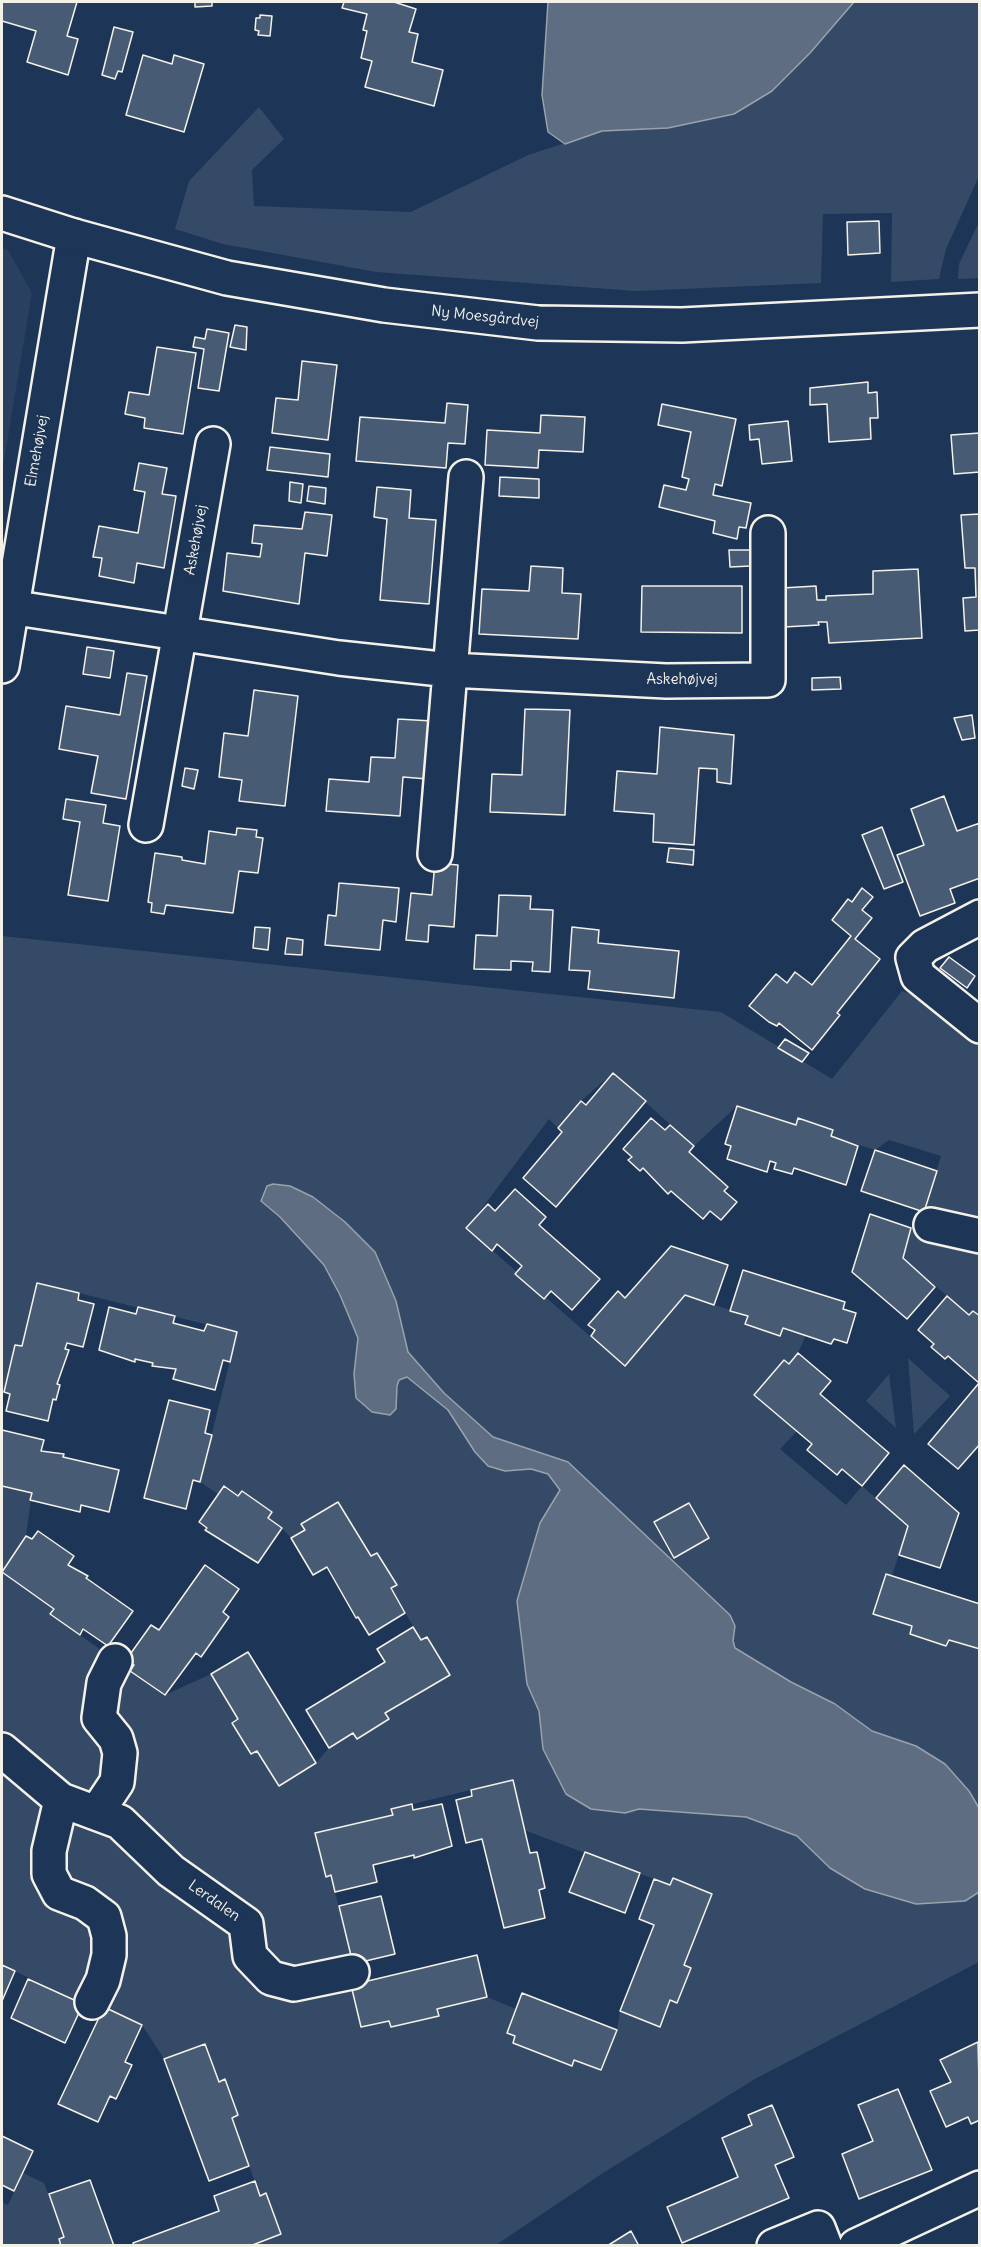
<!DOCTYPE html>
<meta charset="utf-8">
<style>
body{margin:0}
#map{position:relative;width:981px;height:2247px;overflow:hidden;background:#1d3557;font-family:Delius,sans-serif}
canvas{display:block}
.frame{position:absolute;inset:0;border:3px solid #f4f1e8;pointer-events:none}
</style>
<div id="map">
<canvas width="981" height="2247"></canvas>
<div class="frame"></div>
</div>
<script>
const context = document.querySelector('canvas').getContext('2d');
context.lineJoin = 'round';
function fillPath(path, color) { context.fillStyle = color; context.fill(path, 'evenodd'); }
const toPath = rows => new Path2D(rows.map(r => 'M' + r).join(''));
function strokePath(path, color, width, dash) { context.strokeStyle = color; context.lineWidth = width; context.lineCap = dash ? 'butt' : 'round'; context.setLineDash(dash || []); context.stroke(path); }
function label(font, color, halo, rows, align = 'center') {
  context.font = font + ' Delius,sans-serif'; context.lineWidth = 4.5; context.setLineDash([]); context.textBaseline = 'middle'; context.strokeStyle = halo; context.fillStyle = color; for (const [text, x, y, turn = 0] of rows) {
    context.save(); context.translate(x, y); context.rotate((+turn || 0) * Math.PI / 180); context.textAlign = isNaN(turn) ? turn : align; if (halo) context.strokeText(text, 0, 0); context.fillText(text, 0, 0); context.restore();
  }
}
const built = toPath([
 [2,248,8,250,32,293,2,473]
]);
const green = toPath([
 [854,2,979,2,979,176,946,249,939,279,891,282,892,213,823,214,821,283,636,291,376,272,223,244,175,229,189,181,259,107,284,139,252,170,254,206,411,212,528,155,602,131,668,128,773,91,810,53],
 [979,222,979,278,958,279,959,264],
 [2,936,721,1012,832,1079,902,991,948,1008,979,1045,979,1316,973,1311,969,1315,903,1258,911,1228,924,1212,941,1156,889,1140,875,1150,831,1136,832,1129,799,1119,796,1125,737,1106,694,1146,613,1073,581,1101,558,1128,549,1119,467,1228,624,1366,685,1295,748,1316,746,1324,780,1336,783,1328,806,1335,798,1353,789,1364,783,1361,754,1395,797,1431,780,1449,846,1505,862,1486,908,1526,892,1576,885,1574,873,1614,912,1626,911,1634,946,1646,949,1640,979,1649,979,1962,755,2079,603,2173,496,2245,250,2245,281,2234,266,2194,260,2196,232,2118,225,2080,219,2082,205,2044,164,2059,142,2025,104,2007,83,2004,2,1965,2,1486,32,1493,26,1536,2,1572,54,1609,50,1614,165,1695,211,1674,279,1786,316,1763,329,1748,353,1733,357,1739,389,1720,385,1713,450,1674,428,1637,421,1640,391,1588,396,1584,377,1553,371,1556,338,1502,301,1524,305,1530,291,1538,282,1528,268,1518,272,1512,242,1491,238,1496,224,1486,218,1494,200,1482,237,1332,38,1283,22,1346,15,1345,2,1401],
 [512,1780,524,1830,670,1885,673,1878,712,1894,684,1965,691,1968,670,2000,659,2026,620,2011,617,2030,600,2070,574,2060,571,2066,513,2043,515,2036,507,2033,516,2009,487,1997,437,2009,438,2016,391,2027,389,2021,361,2027,351,1985,353,1964,331,1876,326,1876,316,1833,393,1815,392,1809],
 [908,1358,950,1396,914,1434],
 [889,1374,896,1428,866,1401],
 [23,2173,44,2183,64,2237,59,2239,61,2245,2,2246,2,2202,8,2205]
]);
const water = toPath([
 [548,2,854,2,810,53,772,91,734,114,668,128,602,131,565,144,548,132,542,95,548,2],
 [273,1184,290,1186,313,1197,345,1222,375,1252,396,1301,408,1352,444,1393,493,1437,568,1462,730,1615,735,1626,733,1641,735,1648,791,1682,835,1704,872,1731,916,1746,945,1764,969,1791,979,1808,979,1892,965,1901,916,1904,865,1889,830,1868,797,1836,746,1817,639,1809,625,1813,591,1809,566,1794,543,1749,539,1711,527,1684,517,1601,540,1523,560,1490,548,1474,531,1469,505,1471,488,1466,475,1452,448,1410,407,1377,399,1380,397,1386,396,1409,390,1415,372,1412,356,1398,354,1374,358,1338,340,1295,324,1265,280,1217,261,1201,267,1186,273,1184]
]);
const building = toPath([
 [2,2,77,2,67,36,78,39,68,75,27,62,36,31,2,21,2,2],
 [195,2,230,2,212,2,212,6,195,7,195,2],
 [344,2,394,2,416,9,409,32,418,34,412,62,443,70,434,106,365,87,372,61,361,58,367,31,363,30,367,14,342,8,344,2],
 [260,15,272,16,270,36,258,35,259,31,255,30,256,18,260,18,260,15],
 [114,27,133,32,122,72,118,71,115,79,102,75,114,27],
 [143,55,172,64,174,55,204,64,184,132,126,115,143,55],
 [879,221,880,253,848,255,847,222,879,221],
 [235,325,247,327,246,350,230,347,235,325],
 [207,329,229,333,219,391,198,388,204,349,193,347,195,337,205,339,207,329],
 [157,347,196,353,183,434,144,428,145,418,125,414,129,392,149,395,157,347],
 [302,361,337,365,328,440,272,433,276,398,298,400,302,361],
 [868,382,868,393,877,392,878,418,870,418,871,439,829,442,827,404,810,405,810,388,868,382],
 [447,403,468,405,465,444,448,443,446,468,356,461,360,417,445,423,447,403],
 [662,404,736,419,722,486,715,484,713,495,751,503,746,528,739,527,737,539,713,533,715,521,659,507,664,485,686,490,689,479,682,477,691,432,658,425,662,404],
 [541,415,585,417,583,452,539,450,538,468,485,465,487,430,540,433,541,415],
 [788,421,792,461,762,464,759,439,750,440,749,425,788,421],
 [980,433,980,472,954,474,951,435,980,433],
 [270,447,330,454,328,477,267,470,270,447],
 [139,463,167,468,162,494,176,496,164,568,137,563,134,583,99,576,102,558,93,557,99,526,138,533,145,492,134,490,139,463],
 [500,477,539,479,539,498,499,496,500,477],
 [290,482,303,484,301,503,289,501,290,482],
 [309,486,326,488,325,504,307,501,309,486],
 [377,487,411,490,409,518,436,520,429,604,380,600,387,519,374,517,377,487],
 [305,512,332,515,327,556,305,553,299,604,223,591,227,553,260,557,262,544,252,543,254,525,302,529,305,512],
 [980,514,980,630,965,631,963,598,976,597,975,568,965,568,961,515,980,514],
 [729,550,750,550,751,566,730,567,729,550],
 [531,566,563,568,562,593,581,594,578,639,479,634,482,589,529,591,531,566],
 [918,569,922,638,829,643,827,622,818,622,819,625,784,627,782,588,816,586,817,600,826,600,826,596,873,594,873,571,918,569],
 [642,586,742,586,742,633,641,632,642,586],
 [87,647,114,651,110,678,83,674,87,647],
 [127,673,147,676,126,799,91,793,98,756,59,749,66,706,120,715,127,673],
 [840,677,841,689,812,690,812,678,840,677],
 [254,690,298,696,285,806,239,801,242,780,219,777,224,733,248,736,254,690],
 [525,709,570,710,565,815,490,812,492,774,522,775,525,709],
 [972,715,975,738,962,740,954,718,972,715],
 [398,719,432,721,427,779,403,777,400,816,326,811,329,779,369,782,371,757,395,758,398,719],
 [660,727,734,735,731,784,717,782,717,769,699,768,694,845,653,842,654,814,614,811,617,771,657,774,660,727],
 [185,768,198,770,194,789,182,786,185,768],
 [944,796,957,831,980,823,980,878,950,889,955,903,920,916,897,855,924,845,911,809,944,796],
 [66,799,106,805,103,823,120,826,108,901,68,895,80,822,63,819,66,799],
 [882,827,903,882,884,889,862,835,882,827],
 [237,828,257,830,256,837,263,838,258,873,239,871,233,913,166,905,164,914,151,912,152,903,148,902,155,853,182,857,182,860,205,864,209,831,236,835,237,828],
 [669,848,694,850,693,865,667,862,669,848],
 [435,863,458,865,454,927,429,925,428,942,406,940,411,893,432,895,435,863],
 [339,883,399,888,396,922,383,920,380,950,325,945,328,915,336,916,339,883],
 [862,888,873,897,862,910,872,918,855,939,880,959,837,1013,840,1015,812,1050,779,1023,777,1026,769,1022,749,1006,776,974,787,983,795,972,812,985,851,936,832,920,848,899,852,902,862,888],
 [499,895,531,896,530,909,553,910,550,972,532,971,533,962,511,961,511,970,474,969,476,935,497,936,499,895],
 [255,927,270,928,268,950,253,948,255,927],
 [572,927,599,930,598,943,679,951,674,998,588,989,590,971,569,970,572,927],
 [287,938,303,940,302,955,285,954,287,938],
 [949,957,975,976,967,988,940,968,949,957],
 [785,1039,809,1053,802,1062,778,1048,785,1039],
 [613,1073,646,1101,556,1207,523,1178,562,1132,558,1128,581,1101,586,1105,613,1073],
 [737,1106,796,1125,798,1118,833,1130,831,1136,858,1146,846,1185,794,1168,792,1174,774,1169,776,1163,770,1161,767,1172,727,1159,731,1146,725,1144,737,1106],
 [651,1118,665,1130,670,1125,694,1146,689,1152,728,1187,724,1191,737,1202,721,1220,710,1211,703,1219,671,1191,668,1194,643,1168,640,1171,628,1160,632,1157,623,1149,651,1118],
 [875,1150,937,1171,924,1212,861,1191,875,1150],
 [515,1189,546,1217,539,1225,600,1279,572,1310,551,1291,544,1299,515,1274,522,1266,497,1244,492,1251,466,1228,488,1204,495,1211,515,1189],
 [870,1214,911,1228,903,1258,935,1287,907,1319,852,1272,870,1214],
 [671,1246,728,1265,714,1305,685,1295,625,1366,591,1336,595,1330,588,1325,618,1291,625,1298,671,1246],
 [743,1270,845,1302,843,1309,856,1313,847,1343,834,1339,831,1344,783,1328,780,1336,745,1324,748,1316,730,1311,743,1270],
 [37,1283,79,1293,78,1300,94,1304,83,1347,67,1343,65,1349,69,1350,57,1384,60,1385,56,1400,53,1399,48,1421,6,1411,10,1394,4,1392,15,1345,22,1346,37,1283],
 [947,1296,969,1315,973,1311,980,1316,980,1444,958,1469,928,1444,979,1383,948,1356,945,1359,931,1347,934,1344,918,1330,947,1296],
 [109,1307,136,1314,138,1307,175,1316,173,1323,204,1331,207,1324,237,1332,230,1362,223,1360,215,1390,173,1379,176,1369,152,1366,153,1363,135,1359,135,1362,99,1350,109,1307],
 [798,1353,831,1381,820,1394,889,1453,862,1486,842,1469,837,1475,807,1450,812,1444,754,1395,784,1360,789,1364,798,1353],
 [169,1400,210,1410,205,1433,212,1435,200,1482,193,1480,186,1509,144,1498,169,1400],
 [2,1430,44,1440,41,1451,64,1454,63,1457,119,1470,109,1512,81,1505,80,1512,30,1500,32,1493,2,1486,2,1430],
 [904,1465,959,1513,940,1568,899,1555,908,1526,876,1498,904,1465],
 [224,1486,238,1496,242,1491,272,1512,268,1518,282,1528,258,1563,205,1530,207,1528,199,1522,224,1486],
 [338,1502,371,1556,377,1553,397,1585,391,1588,405,1613,369,1635,358,1617,356,1618,327,1567,313,1575,291,1538,305,1530,301,1524,338,1502],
 [689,1503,709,1538,674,1558,654,1522,689,1503],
 [38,1531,74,1556,68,1565,88,1576,86,1578,133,1611,108,1646,83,1629,80,1635,50,1614,54,1609,2,1572,26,1536,32,1539,38,1531],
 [205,1565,239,1589,223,1612,229,1617,201,1657,196,1653,165,1695,130,1671,134,1665,126,1660,151,1625,159,1630,205,1565],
 [886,1574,980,1604,980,1649,949,1640,946,1646,910,1634,912,1626,873,1614,886,1574],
 [413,1627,421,1640,427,1637,450,1675,385,1713,389,1719,357,1739,353,1733,329,1748,306,1710,385,1662,377,1649,413,1627],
 [248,1652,316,1763,279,1786,257,1751,251,1754,232,1723,238,1719,211,1674,248,1652],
 [513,1780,530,1853,537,1852,545,1888,539,1890,545,1918,504,1928,482,1839,466,1843,456,1800,472,1796,471,1790,513,1780],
 [412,1804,413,1810,442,1804,452,1846,414,1858,414,1855,373,1865,377,1882,335,1892,331,1875,326,1877,315,1833,393,1815,391,1809,412,1804],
 [585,1852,640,1873,625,1913,569,1892,585,1852],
 [673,1878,712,1894,684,1965,691,1968,677,2003,670,2000,660,2027,620,2011,654,1925,639,1919,654,1879,670,1885,673,1878],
 [381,1896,395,1954,353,1964,339,1906,381,1896],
 [477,1955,487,1997,437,2009,439,2016,391,2027,389,2021,361,2027,351,1985,477,1955],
 [2,1965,15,1971,2,2001,2,1965],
 [28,1979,83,2004,65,2043,11,2018,28,1979],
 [522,1993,617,2030,601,2070,574,2060,572,2066,513,2043,515,2036,507,2033,522,1993],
 [104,2007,142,2025,125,2062,132,2065,116,2099,110,2096,98,2122,58,2104,104,2007],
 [978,2042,980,2120,971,2124,968,2117,946,2127,930,2091,951,2082,940,2060,978,2042],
 [205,2044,219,2082,225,2079,238,2115,232,2118,249,2166,209,2181,164,2059,205,2044],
 [898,2089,932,2170,859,2199,842,2154,873,2141,858,2105,898,2089],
 [772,2105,794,2157,775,2165,789,2198,682,2243,667,2207,738,2177,722,2138,752,2125,748,2115,772,2105],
 [2,2136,33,2151,14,2191,2,2185,2,2136],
 [90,2180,114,2246,61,2246,59,2239,64,2237,49,2194,90,2180],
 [255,2181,260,2196,266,2193,281,2234,250,2246,134,2246,133,2243,219,2211,214,2196,255,2181],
 [631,2231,639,2246,607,2246,631,2231]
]);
const street = toPath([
 [10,607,339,658,450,670,666,681,768,680,768,533],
 [2,666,74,236],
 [146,825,213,444],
 [435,854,466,477],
 [980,917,925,946,913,958,918,976,980,1026],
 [931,1225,980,1236],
 [2,1750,61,1800,120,1822,171,1871,246,1924,250,1956,271,1978,294,1984,352,1972],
 [61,1800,49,1851,49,1874,59,1893,85,1903,104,1917,109,1936,109,1955,103,1980,92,2002],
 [97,1812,117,1782,120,1753,116,1739,99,1718,104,1683,115,1661],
 [774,2246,818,2228,825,2246],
 [856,2246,980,2188]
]);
const secondary = toPath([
 [2,213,74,236,227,278,384,305,538,323,682,325,980,310]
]);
const streetNames = [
 ["Ny Moesgårdvej",485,317,6],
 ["Elmehøjvej",37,451,-80],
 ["Askehøjvej",196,540,-80],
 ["Askehøjvej",682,680],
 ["Lerdalen",214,1901,35]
];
fillPath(built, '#2a4060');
fillPath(green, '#354a67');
fillPath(water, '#5e6d82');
strokePath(water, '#9aa2ab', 1.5);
fillPath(building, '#485b74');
strokePath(building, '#f4f1e8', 1.5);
strokePath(street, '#f4f1e8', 38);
strokePath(secondary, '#f4f1e8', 38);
strokePath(street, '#1d3557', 33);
strokePath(secondary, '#1d3557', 33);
label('15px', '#f4f1e8', '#1d3557', streetNames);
</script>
